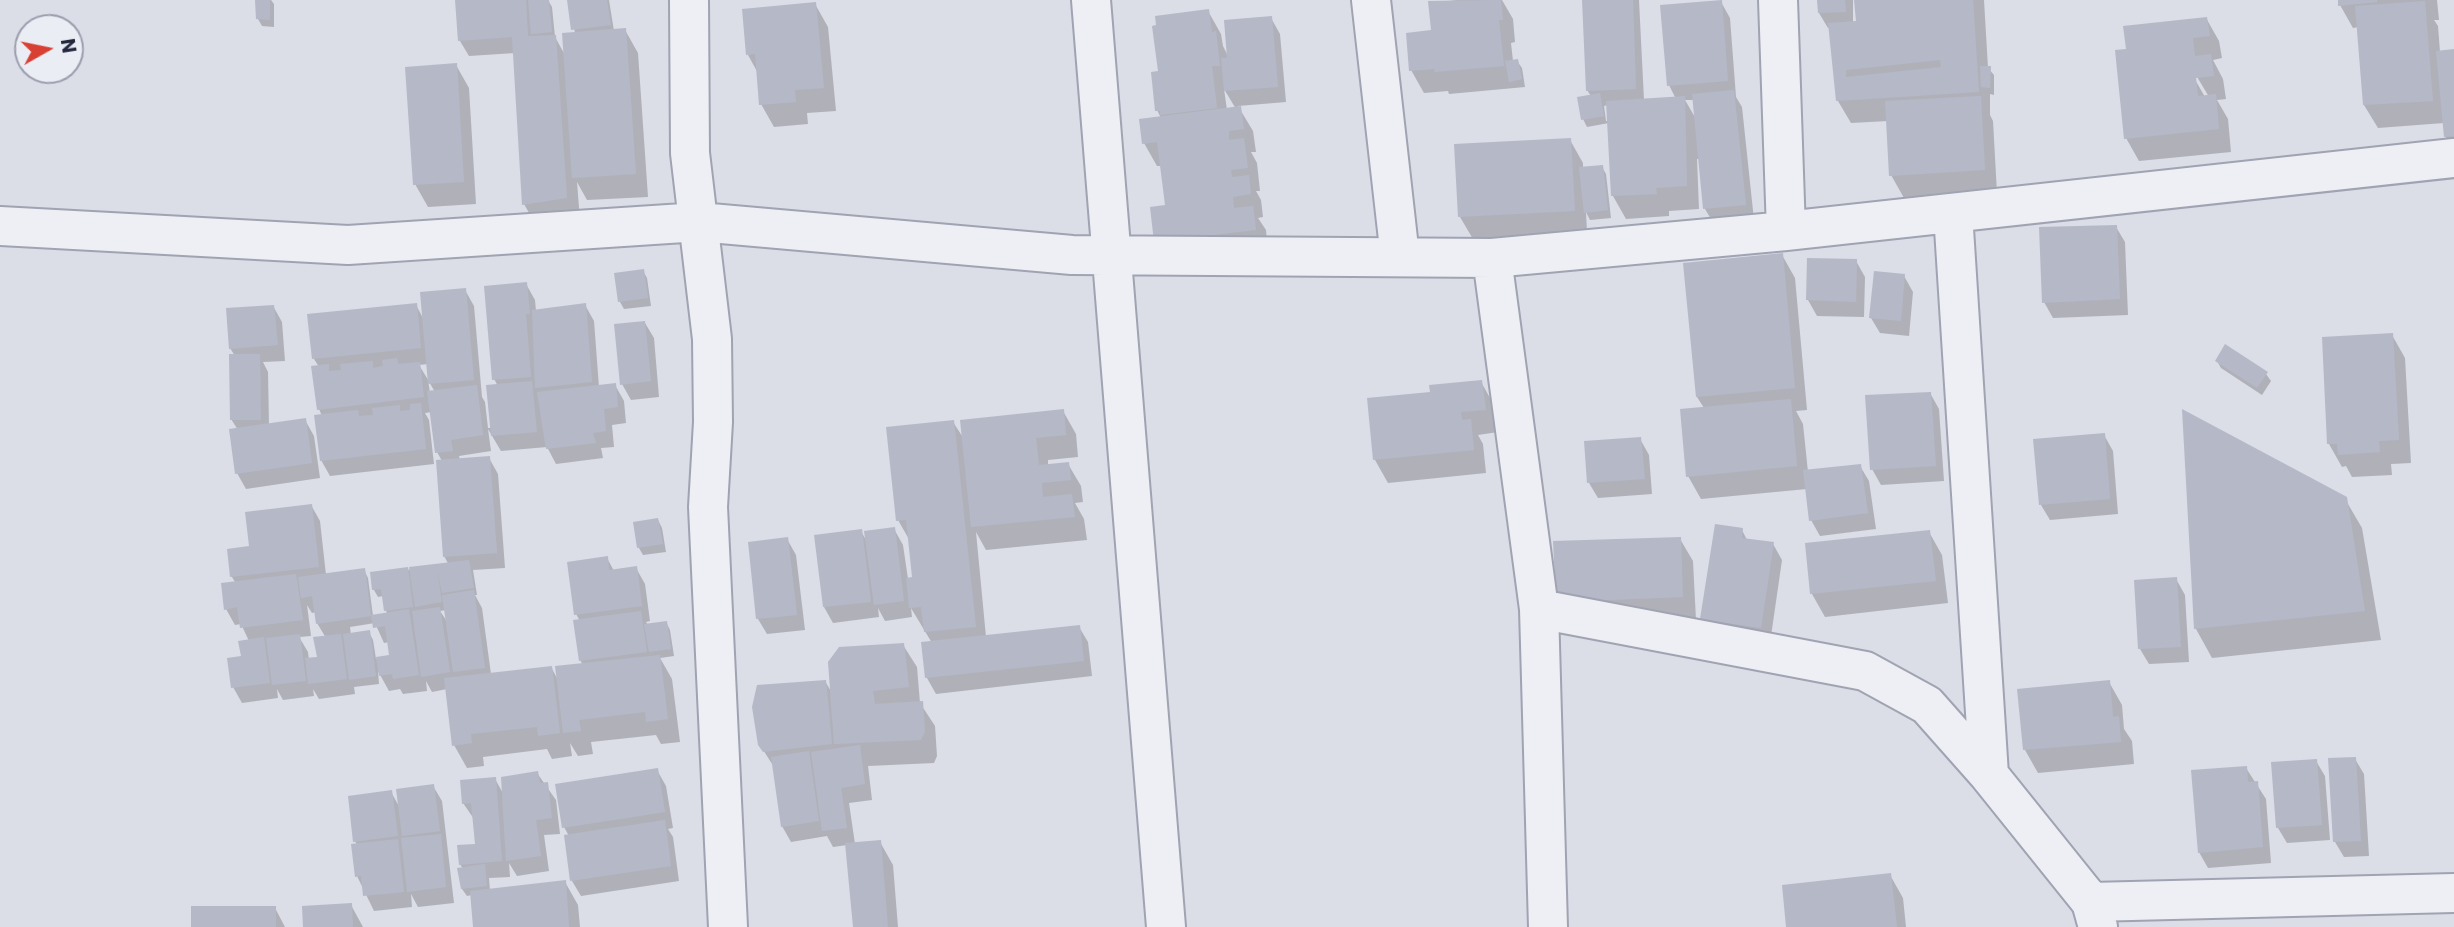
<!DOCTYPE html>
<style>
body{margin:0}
#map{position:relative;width:2454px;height:927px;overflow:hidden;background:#dbdde7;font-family:Poppins,sans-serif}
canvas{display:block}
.north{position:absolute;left:14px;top:14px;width:70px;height:70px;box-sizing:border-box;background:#ebedf5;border:2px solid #9b9eac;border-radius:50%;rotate:81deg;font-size:19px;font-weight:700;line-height:28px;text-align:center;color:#24283e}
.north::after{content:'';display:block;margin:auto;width:24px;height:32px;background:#d84034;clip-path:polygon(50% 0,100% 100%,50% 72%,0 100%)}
</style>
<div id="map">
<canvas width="2454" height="927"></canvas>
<div class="north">N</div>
</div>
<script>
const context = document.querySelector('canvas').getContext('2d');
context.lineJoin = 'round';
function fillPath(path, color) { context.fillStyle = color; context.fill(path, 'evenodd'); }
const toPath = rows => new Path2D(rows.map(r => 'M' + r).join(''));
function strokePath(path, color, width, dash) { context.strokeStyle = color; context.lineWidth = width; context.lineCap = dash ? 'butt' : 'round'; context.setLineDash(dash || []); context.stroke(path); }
const shadow = toPath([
 [257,0,271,0,274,4,274,27,262,26,258,19],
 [457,0,548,0,552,7,555,37,565,55,575,33,569,0,609,0,614,31,625,30,638,53,648,197,587,200,577,182,580,220,537,227,524,204,515,53,469,56,460,41],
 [1457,0,1502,0,1513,19,1515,42,1511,43,1513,61,1517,61,1522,68,1525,87,1449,94,1448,91,1424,93,1411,70,1433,32,1430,3],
 [1584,0,1639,0,1644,100,1676,99,1669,85,1721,2,1730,18,1736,97,1742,107,1754,220,1714,224,1705,209,1700,159,1697,159,1699,209,1669,211,1669,216,1626,219,1613,196,1609,123,1587,127,1583,119,1591,96,1587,90],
 [1685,100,1694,100,1696,119],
 [1608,105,1609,121,1606,121,1604,106],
 [1819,0,1853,0,1853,23,1857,23,1856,0,1984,0,1988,68,1994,75,1994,95,1990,94,1990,115,1993,121,1997,193,1904,198,1891,175,1888,121,1851,123,1838,101,1831,28,1828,28,1819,13],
 [2340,0,2437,0,2439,20,2434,20,2438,26,2440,52,2454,51,2454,151,2445,136,2444,123,2378,128,2364,105,2359,27,2353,28,2340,5],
 [815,4,828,27,836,111,807,113,808,124,774,127,761,104,758,73,748,55],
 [1208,11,1221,34,1223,46,1228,56,1271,18,1280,34,1286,102,1238,106,1253,131,1256,152,1251,152,1257,163,1260,191,1256,191,1261,200,1263,217,1258,218,1266,230,1268,252,1169,264,1167,206,1162,166,1157,166,1144,143,1161,118,1157,110,1160,73],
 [1224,89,1236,109,1227,110],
 [2206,18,2219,41,2222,58,2213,60,2223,79,2226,99,2217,100,2228,119,2231,152,2139,161,2126,138,2128,51],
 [2193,70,2209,97,2205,97,2190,71],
 [456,65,469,88,476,204,428,207,415,184],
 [1570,140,1583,163,1583,169,1602,167,1606,174,1611,218,1590,220,1586,212,1587,233,1473,239,1460,217],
 [2116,227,2125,242,2128,315,2053,318,2044,302],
 [1782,255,1795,278,1807,410,1796,411,1803,424,1808,472,1860,466,1869,481,1876,529,1820,536,1811,520,1807,489,1701,499,1688,476,1704,408,1697,397],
 [1856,261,1865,277,1864,317,1817,316,1808,300],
 [643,271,647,278,651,306,624,309,620,302,616,275],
 [1904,276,1913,292,1909,336,1880,333,1871,318],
 [526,284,535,300,536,311,585,305,594,321,599,387,615,385,624,401,626,423,612,425,614,447,601,448,603,458,556,464,547,447,501,451,488,429,491,451,459,456,460,460,489,458,498,474,505,568,473,570,477,595,475,595,482,608,491,674,551,667,558,680,583,665,580,660,580,621,576,614,607,558,614,571,636,568,645,584,650,621,646,622,648,625,666,622,670,630,674,656,660,658,672,679,680,742,661,744,656,735,591,742,593,754,578,756,570,743,572,756,552,759,547,749,483,757,484,766,467,768,454,745,447,689,432,692,426,681,427,691,403,694,400,689,389,691,378,671,379,684,354,687,355,694,319,699,313,689,314,696,283,700,277,689,278,698,242,703,233,687,249,641,241,624,235,625,226,609,235,582,232,577,229,550,251,548,311,505,320,521,326,575,364,570,368,578,373,616,387,614,383,596,378,597,374,590,372,574,449,565,444,556,442,461,437,452,432,412,425,413,429,420,434,464,330,476,321,460,322,416,319,409,319,367,314,359,309,316,416,305,424,320,465,290,474,306,482,397,485,402,488,428,492,428,498,386,494,379],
 [428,364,430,383,419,365],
 [428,380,435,392,430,393],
 [307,605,312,613,316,612,317,623,326,638,319,659,309,660,308,652,299,637,311,636],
 [446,610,448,623,440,611],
 [375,623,384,643,389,642,391,656,376,659,373,640,369,632,351,635,350,627],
 [273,306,282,322,285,361,263,362,268,372,269,426,305,420,314,436,320,478,246,489,237,473,238,430,231,419,235,356,230,348],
 [645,323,654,338,659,397,631,400,622,384],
 [2392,335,2405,358,2411,463,2391,464,2392,475,2352,477,2346,466,2342,467,2329,444],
 [2217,361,2266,374,2271,381,2262,395,2221,368],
 [1481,382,1494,405,1498,432,1478,435,1483,444,1486,473,1388,483,1375,460,1369,400,1431,393],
 [1930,393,1939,409,1944,481,1881,485,1872,469],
 [1063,411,1076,434,1078,457,1048,460,1048,465,1068,464,1081,486,1083,502,1075,503,1084,519,1087,540,986,550,976,532,986,637,1079,627,1088,642,1092,676,936,694,927,678,923,644,932,643,911,608,912,617,885,621,878,608,879,617,833,623,824,607,816,537,861,531,867,542,894,529,903,545,908,579,913,578,910,541,898,520,953,422,964,439],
 [2183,412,2345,499,2362,528,2381,640,2212,658,2196,629],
 [2104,435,2113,451,2118,514,2050,520,2041,505],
 [1640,439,1649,455,1652,494,1598,498,1589,483],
 [658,520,662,528,666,552,643,555,639,548,635,524],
 [1742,530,1747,540,1773,544,1782,560,1770,643,1711,634,1702,618],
 [1929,532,1942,555,1948,603,1825,617,1812,594,1807,545],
 [787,539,796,555,805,630,767,634,758,619],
 [1680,539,1693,561,1696,620,1557,602],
 [2176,579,2185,595,2189,662,2149,664,2140,649],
 [903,645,917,667,920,703,935,726,937,756,934,763,868,766,872,800,849,803,855,844,880,842,893,865,898,927,854,927,847,845,833,847,827,836,791,842,782,826,774,767,760,745,825,681,832,693],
 [2109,682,2122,705,2124,729,2132,741,2134,764,2038,773,2025,750,2019,690],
 [2355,759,2364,774,2369,856,2344,857,2335,842],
 [2316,761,2325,776,2330,840,2287,843,2278,828],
 [2246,768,2266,799,2271,863,2208,868,2199,852],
 [657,770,666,786,673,828,668,829,673,837,679,881,581,896,572,881,569,836,564,827],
 [537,773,556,800,560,834,544,835,549,871,517,876,509,863,510,877,489,878,490,891,565,882,578,905,580,927,474,927,472,895,467,896,462,889,463,869,460,864,477,845,474,819,463,803,495,779,504,795],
 [433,786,442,801,454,903,418,907,411,894,412,907,374,911,357,876,357,845,355,841,391,792,400,808],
 [1890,875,1903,898,1906,927,1788,927],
 [351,905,363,927,305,927],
 [275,908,285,927,193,927]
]);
const building = toPath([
 [255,0,270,0,270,20,256,19],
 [455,0,526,0,528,36,556,35,567,198,522,205,512,37,458,41],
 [528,0,549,0,552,32,531,34],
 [567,0,607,0,611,25,571,30],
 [1501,0,1503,20,1499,20,1504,66,1434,72,1435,69,1409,71,1406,33,1431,30,1428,1],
 [1582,0,1633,0,1636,89,1586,91],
 [1722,0,1728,81,1667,86,1660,5],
 [1817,0,1845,0,1846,12,1818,13],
 [1854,0,1973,0,1979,92,1836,101,1828,23,1856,21],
 [1940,60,1941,67,1846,77,1846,70],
 [2338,0,2377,0,2377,2,2338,6],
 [2425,1,2433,101,2363,105,2355,6],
 [816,2,824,88,795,90,796,102,759,105,755,54,746,55,742,9],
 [1209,9,1212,32,1216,31,1220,66,1212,66,1217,108,1160,115,1160,111,1155,111,1151,72,1158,71,1152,26,1156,25,1155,16],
 [1272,16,1278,87,1224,91,1221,58,1227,58,1224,20],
 [2207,17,2210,36,2193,38,2195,56,2211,54,2214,76,2196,78,2198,96,2216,94,2219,129,2124,139,2115,50,2126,49,2123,26],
 [626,28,636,174,572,178,562,33],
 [2454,49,2454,136,2444,137,2436,51],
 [1518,59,1522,79,1509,82,1505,61],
 [457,63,464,182,413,185,405,67],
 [1980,66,1991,66,1990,88,1981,87],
 [1734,90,1746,205,1703,209,1692,94],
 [1600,93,1604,116,1581,120,1577,97],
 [1685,96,1687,186,1656,188,1657,194,1611,196,1606,101],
 [1981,96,1985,170,1889,176,1885,101],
 [1241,106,1244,129,1229,131,1229,140,1244,138,1248,168,1231,170,1232,177,1249,175,1251,194,1233,197,1234,208,1253,206,1256,230,1154,242,1150,207,1165,205,1157,142,1142,144,1139,119],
 [1571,138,1575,211,1458,217,1454,144],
 [1603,165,1608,210,1584,213,1579,167],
 [2117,225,2120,299,2042,303,2039,227],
 [1783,253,1795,388,1696,397,1683,263],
 [1807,258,1857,259,1856,302,1806,300],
 [644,269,648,298,618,302,614,273],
 [1874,271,1905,274,1901,321,1869,318],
 [527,282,530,314,526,314,531,377,492,380,484,286],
 [466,288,474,380,428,384,420,292],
 [417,303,421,348,312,359,307,314],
 [586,303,592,382,535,388,532,310],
 [274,305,278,345,229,349,226,308],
 [645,321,651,381,620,385,614,324],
 [2393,333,2399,440,2379,441,2380,452,2338,455,2337,444,2327,444,2322,337],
 [2225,344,2268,372,2257,388,2215,361],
 [229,354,260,354,261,420,230,420],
 [397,358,398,364,420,362,424,397,317,410,311,366,329,364,329,371,341,370,340,364,373,361,373,368,383,366,382,360],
 [1482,380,1486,410,1461,412,1462,420,1471,419,1474,450,1373,460,1367,398,1430,392,1429,385],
 [532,381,537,432,491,436,486,385],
 [616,383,618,407,604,409,606,431,593,433,596,443,546,449,537,392],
 [477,385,483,435,451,440,453,451,435,453,427,391],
 [1931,392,1936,466,1870,470,1865,395],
 [1791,399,1797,466,1686,477,1680,409],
 [421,403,426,449,320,461,314,415,358,410,359,416,373,415,372,408,400,405,400,411,410,410,410,404],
 [1064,409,1066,435,1036,438,1039,465,1069,462,1071,480,1042,483,1043,497,1072,494,1075,517,971,527,960,420],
 [2182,409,2347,497,2365,611,2194,629],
 [306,418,312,463,235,474,229,429],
 [954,420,976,627,924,632,921,607,909,608,906,578,912,577,906,520,896,521,886,427],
 [2105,433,2110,499,2039,505,2033,439],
 [1641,437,1645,479,1587,483,1584,441],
 [490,456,497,553,443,557,436,460],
 [1861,464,1868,513,1809,521,1803,470],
 [312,504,319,567,230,577,227,549,249,546,245,512],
 [658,518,663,544,637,548,633,522],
 [1715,524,1743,528,1742,538,1774,542,1761,628,1700,619],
 [895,527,904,601,874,605,864,531],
 [862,529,871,602,823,607,814,535],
 [1930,530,1936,581,1810,594,1805,543],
 [788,537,797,615,756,619,748,542],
 [1681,537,1683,597,1556,602,1553,541],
 [608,556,609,570,637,566,642,606,574,615,567,562],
 [469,560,474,588,442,593,437,569,442,602,415,607,409,567],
 [408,567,413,607,384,611,381,589,372,590,370,572],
 [365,568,371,616,316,624,312,596,301,598,298,577],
 [296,574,303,620,240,628,237,607,224,610,221,583],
 [2177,577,2181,647,2138,649,2134,580],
 [474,590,485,668,453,672,442,595],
 [440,607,450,672,421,677,412,611],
 [409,609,419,675,393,679,392,674,379,676,376,657,389,655,385,626,373,628,371,615],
 [641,611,647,652,579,661,573,620],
 [667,621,671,649,649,652,644,624],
 [1080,625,1084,661,925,678,921,642],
 [370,630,376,676,349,680,343,634],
 [300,634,306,681,272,685,266,638],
 [341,634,347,679,308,684,305,658,317,657,313,637],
 [264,637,270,683,231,688,227,658,241,656,238,641],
 [904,643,909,687,873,691,875,704,923,701,925,732,921,740,834,744,828,662,839,647],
 [660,655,668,719,646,722,645,712,579,720,581,731,563,733,555,666],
 [552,666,560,733,538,736,537,727,471,734,472,743,452,746,444,678],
 [826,680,832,744,763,752,758,745,752,707,757,685],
 [2110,680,2113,717,2119,716,2121,742,2023,750,2017,689],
 [860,745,865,784,841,788,847,828,822,831,811,752],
 [809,751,819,821,781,827,771,757],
 [2356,757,2361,841,2333,842,2328,758],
 [2317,759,2322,825,2276,828,2271,762],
 [2247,766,2248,782,2258,781,2263,847,2198,853,2191,770],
 [658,768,665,812,562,828,555,784],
 [538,771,540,783,548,782,552,818,536,820,541,856,506,861,501,777],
 [496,777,502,861,459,865,457,845,475,844,471,803,462,804,460,780],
 [434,784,440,831,402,836,396,789],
 [392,790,398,836,353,842,348,796],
 [665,820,671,866,570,881,564,835],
 [441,834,446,887,407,892,401,838],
 [398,839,404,892,363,896,361,876,355,877,351,844],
 [881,840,888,927,853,927,845,843],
 [485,864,487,886,461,889,457,868],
 [1891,873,1897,927,1786,927,1782,885],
 [566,880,569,927,473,927,470,891],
 [352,903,353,927,303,927,302,906],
 [191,906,276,906,276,927,191,927]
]);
const minor = toPath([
 [689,0,690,153,712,339,713,422,708,507,728,927],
 [1091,0,1166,927],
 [1371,0,1400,257],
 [1778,0,1786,231],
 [1953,213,1989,775],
 [0,226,348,245,699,222,1072,255,1492,258,1786,231,2454,158],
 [1492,258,1539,609,1548,927],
 [1539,609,1865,671,1927,705,1989,775,2091,902,2098,927],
 [2091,902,2454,893]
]);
fillPath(shadow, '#0003');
fillPath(building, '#b5b8c7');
strokePath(minor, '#a0a3b1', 42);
strokePath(minor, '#eeeff5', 38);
</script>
